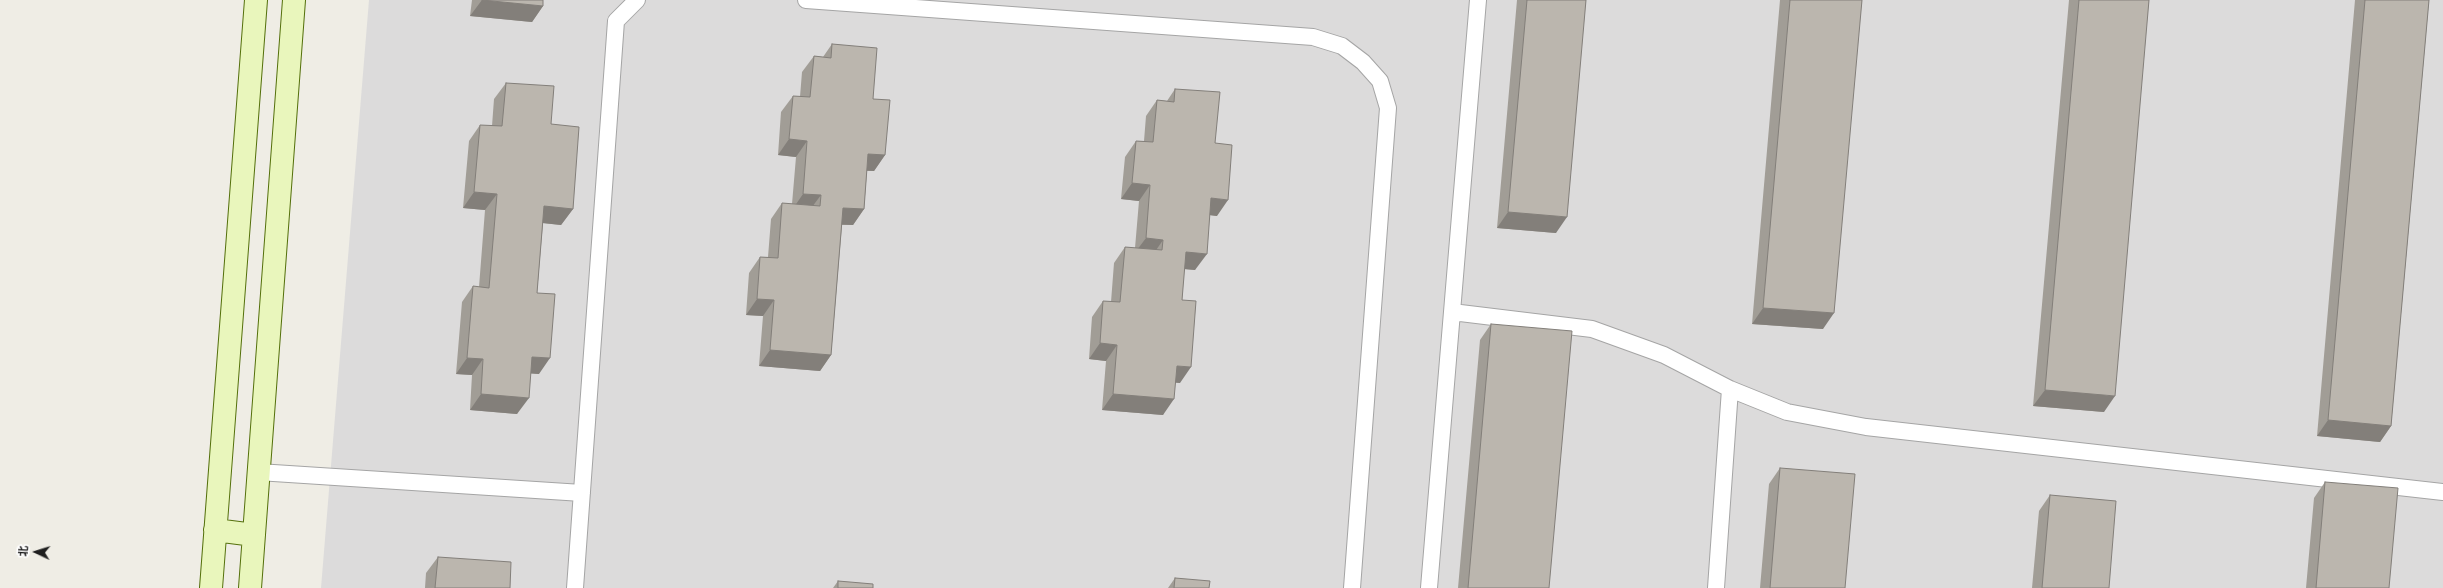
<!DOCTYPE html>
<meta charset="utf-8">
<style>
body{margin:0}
#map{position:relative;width:2443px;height:588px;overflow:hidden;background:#efede5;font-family:"Roboto Condensed","Noto Sans SC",sans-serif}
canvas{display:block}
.north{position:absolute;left:16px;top:532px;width:40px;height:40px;-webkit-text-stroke:3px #fff;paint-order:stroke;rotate:274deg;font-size:11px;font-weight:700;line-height:16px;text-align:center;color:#1e1e1e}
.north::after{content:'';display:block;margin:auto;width:14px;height:18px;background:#1e1e1e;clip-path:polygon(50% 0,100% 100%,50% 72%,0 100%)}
</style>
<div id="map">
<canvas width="2443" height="588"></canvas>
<div class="north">北</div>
</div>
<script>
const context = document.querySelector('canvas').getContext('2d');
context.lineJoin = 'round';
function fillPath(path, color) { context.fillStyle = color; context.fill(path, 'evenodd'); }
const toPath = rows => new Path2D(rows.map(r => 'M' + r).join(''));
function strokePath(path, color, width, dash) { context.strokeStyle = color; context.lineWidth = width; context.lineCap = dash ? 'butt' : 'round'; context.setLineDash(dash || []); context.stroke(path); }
const residential = toPath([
 [369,0,2443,0,2443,588,321,588]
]);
const lane = toPath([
 [806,0,1313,37,1342,46,1363,62,1380,81,1388,108,1352,588],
 [1452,312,1592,329,1664,355,1730,389,1787,412,1866,427,2443,492],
 [258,472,582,493],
 [575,588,616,21,637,0],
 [1429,588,1478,0],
 [1716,588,1730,389]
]);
const secondary = toPath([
 [215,530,254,535],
 [211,588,256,0],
 [250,588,294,0]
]);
const wall = toPath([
 [472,0,543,0,543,6,532,22,470,16],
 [1517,0,1586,0,1556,233,1497,228],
 [1780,0,1862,0,1823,329,1752,324],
 [2069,0,2149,0,2104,412,2033,406],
 [2355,0,2429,0,2391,426,2380,442,2317,436],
 [832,44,873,99,885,155,874,171,867,171,864,209,853,225,842,225,831,355,820,371,759,366,763,316,746,315,749,273,760,257,768,257,771,219,782,203,792,204,796,157,778,155,781,112,793,96,800,97,802,72,814,56,823,57],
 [506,83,551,124,573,209,561,225,543,223,537,293,539,374,531,373,517,414,470,410,472,375,456,374,462,302,473,286,479,287,485,210,463,208,469,141,480,125,492,126,494,99],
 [1175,89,1215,143,1217,216,1210,215,1195,270,1184,269,1182,300,1180,383,1175,382,1163,415,1102,410,1106,361,1089,359,1092,317,1103,301,1111,302,1114,263,1125,247,1135,248,1139,201,1121,199,1125,157,1136,141,1144,141,1146,116,1157,100,1167,101],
 [1491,324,1549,588,1458,588,1480,340],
 [1780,468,1845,588,1760,588,1769,484],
 [2325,482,2389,588,2306,588,2314,498],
 [2050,495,2109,588,2032,588,2039,511],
 [438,557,510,588,425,588,426,573],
 [1175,578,1209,588,1168,588],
 [838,581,873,588,833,588]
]);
const shadedWall = toPath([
 [482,0,543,6,532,22,470,16],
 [789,139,807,141,796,157,778,155],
 [868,154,885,155,874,171,857,170],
 [1132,183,1150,185,1139,201,1121,199],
 [474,192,497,194,485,210,463,208],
 [803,194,821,195,809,211,792,210],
 [1211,198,1228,200,1217,216,1200,214],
 [544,206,573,209,561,225,533,222],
 [843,208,864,209,853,225,832,224],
 [1508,212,1567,217,1556,233,1497,228],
 [1146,238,1163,240,1152,256,1134,254],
 [1186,252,1207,254,1195,270,1174,268],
 [757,299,774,300,763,316,746,315],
 [1763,308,1834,313,1823,329,1752,324],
 [1100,343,1117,345,1106,361,1089,359],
 [770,350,831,355,820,371,759,366],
 [532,357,550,358,539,374,521,373],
 [467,358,483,359,472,375,456,374],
 [1177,366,1191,367,1180,383,1165,382],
 [2045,390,2115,396,2104,412,2033,406],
 [481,394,529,398,517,414,470,410],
 [1113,394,1174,399,1163,415,1102,410],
 [2328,420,2391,426,2380,442,2317,436]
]);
const building = toPath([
 [482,0,543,0,543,6,482,0],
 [1527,0,1586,0,1567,217,1508,212,1527,0],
 [1790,0,1862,0,1834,313,1763,308,1790,0],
 [2079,0,2149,0,2115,396,2045,390,2079,0],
 [2365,0,2429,0,2391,426,2328,420,2365,0],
 [832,44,877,48,873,99,890,100,885,155,868,154,864,209,843,208,831,355,770,350,774,300,757,299,760,257,778,258,782,203,820,206,821,195,803,194,807,141,789,139,793,96,810,97,814,56,831,58,832,44],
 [506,83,554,86,551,124,579,127,573,209,544,206,537,293,555,294,550,358,532,357,529,398,481,394,483,359,467,358,473,286,489,288,497,194,474,192,480,125,502,126,506,83],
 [1175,89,1220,92,1215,143,1232,145,1228,200,1211,198,1207,254,1186,252,1182,300,1196,301,1191,367,1177,366,1174,399,1113,394,1117,345,1100,343,1103,301,1120,302,1125,247,1162,250,1163,240,1146,238,1150,185,1132,183,1136,141,1153,142,1157,100,1174,102,1175,89],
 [1491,324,1572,331,1549,588,1468,588,1491,324],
 [1780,468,1855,474,1845,588,1770,588,1780,468],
 [2325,482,2398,488,2389,588,2316,588,2325,482],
 [2050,495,2116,501,2109,588,2042,588,2050,495],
 [438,557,511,562,510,588,435,588,438,557],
 [1175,578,1210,581,1209,588,1174,588,1175,578],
 [838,581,873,584,873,588,838,588,838,581]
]);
fillPath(residential, '#dcdbdb');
strokePath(lane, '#a5a5a5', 18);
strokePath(secondary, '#54700b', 24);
strokePath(lane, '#fff', 16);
strokePath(secondary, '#e9f6bc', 22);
fillPath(wall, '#a19d96');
fillPath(shadedWall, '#837f7a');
fillPath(building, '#bbb6ae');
strokePath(building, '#837f7a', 1);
</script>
